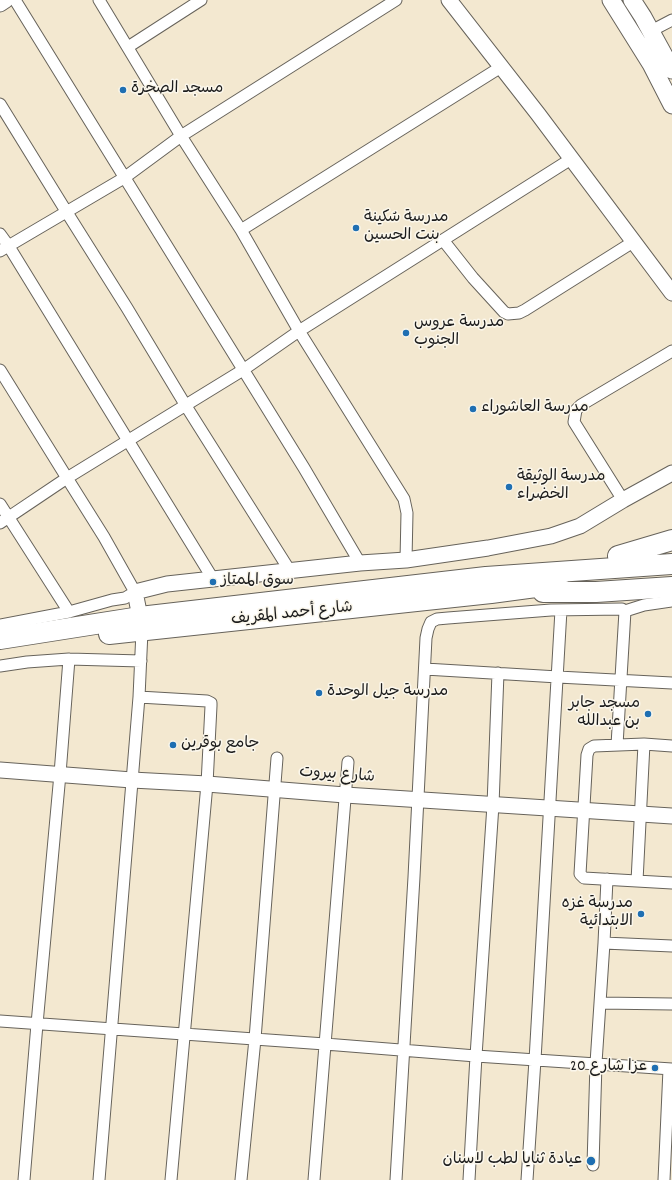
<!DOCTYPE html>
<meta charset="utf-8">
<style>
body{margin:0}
canvas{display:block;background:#f3e8d0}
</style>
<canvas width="672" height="1180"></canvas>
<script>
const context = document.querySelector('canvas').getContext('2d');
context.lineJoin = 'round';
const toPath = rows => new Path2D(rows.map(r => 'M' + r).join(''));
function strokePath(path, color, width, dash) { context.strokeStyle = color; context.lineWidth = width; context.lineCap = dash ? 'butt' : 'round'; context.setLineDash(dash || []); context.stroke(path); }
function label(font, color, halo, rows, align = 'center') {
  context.font = font + ' Dekko,"Playpen Sans Arabic",sans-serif'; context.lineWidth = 3; context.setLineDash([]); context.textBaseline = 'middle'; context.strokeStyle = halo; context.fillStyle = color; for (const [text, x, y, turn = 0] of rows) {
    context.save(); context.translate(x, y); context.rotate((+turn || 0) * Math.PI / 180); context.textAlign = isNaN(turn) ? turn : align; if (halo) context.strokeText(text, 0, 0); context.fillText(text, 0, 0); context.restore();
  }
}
const street = toPath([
 [15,0,304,468,360,563],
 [99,0,181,136,241,230,299,331,404,499,407,513,406,560],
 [651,31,672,20],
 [128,47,201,0],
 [0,104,66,211,127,308,186,406,290,571],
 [241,230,501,67],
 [0,234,8,245,213,579],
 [443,240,473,278,504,312,508,314,519,313,525,310,633,242],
 [0,251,124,178,181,136,396,0],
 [0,370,67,478,104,537,135,592,125,598,112,600,69,612,0,625],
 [623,500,574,422,576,410,581,405,672,351],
 [0,504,69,612],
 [0,523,67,478,243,370,299,331,571,159],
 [0,666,27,662,69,659,141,661],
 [425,669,558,677,672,683],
 [139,697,207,701,211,703,211,706,207,784,171,1180],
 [617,745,625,611],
 [672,746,644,744,594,746,589,749,587,755,580,874,584,878,672,883],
 [637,881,644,744],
 [604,943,672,946],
 [600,1003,672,1004],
 [0,1021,325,1044,476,1056,672,1069],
 [593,1165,596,1063,604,943,607,879],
 [24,1180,37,1024,60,774,69,659],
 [99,1180,139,697,142,631],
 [241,1180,255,1039,277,758],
 [314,1180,348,762],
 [396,1180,414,877,426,638,428,629,431,622,437,619,448,618,551,610,622,609,625,611,644,605,672,601],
 [469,1180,476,1056,493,805,498,673],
 [527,1180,535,1060,561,610],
 [664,1180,669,1069]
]);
const secondary = toPath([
 [449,0,538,114,672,293],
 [0,4,6,0],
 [140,617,135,592,167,584,360,563,406,560,488,548,551,536,580,526,623,500,672,473],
 [0,770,132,780,207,784,345,795,672,816]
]);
const primary = toPath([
 [611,0,651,64,672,105],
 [632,0,643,17,672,70]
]);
const highway = toPath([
 [618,556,672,540],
 [543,592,596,592,672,587],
 [109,634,491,593,558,584],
 [0,639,140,617,486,577,672,564]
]);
const markers = [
 [123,90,4,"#1f6fb2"],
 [356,228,4,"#1f6fb2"],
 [406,333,4,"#1f6fb2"],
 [473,409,4,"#1f6fb2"],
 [509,487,4,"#1f6fb2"],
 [213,582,4,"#1f6fb2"],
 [319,693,4,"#1f6fb2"],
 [648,714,4,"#1f6fb2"],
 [173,745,4,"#1f6fb2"],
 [641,914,4,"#1f6fb2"],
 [655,1068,4,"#1f6fb2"],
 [591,1161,5,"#1f6fb2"]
];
const poiNames = [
 ["مسجد الصخرة",131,90],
 ["مدرسة سُكينة",364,219],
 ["بنت الحسين",364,237],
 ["مدرسة عروس",414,324],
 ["الجنوب",414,342],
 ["مدرسة العاشوراء",481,409],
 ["مدرسة الوثيقة",517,478],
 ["الخضراء",517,496],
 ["سوق الممتاز",221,582],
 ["مدرسة جيل الوحدة",327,693],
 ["مسجد جابر",640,705,"right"],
 ["بن عبدالله",640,723,"right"],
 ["جامع بوقرين",181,745],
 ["مدرسة غزه",633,905,"right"],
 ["الابتدائية",633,923,"right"],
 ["عزا شارع 20",647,1068,"right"],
 ["عيادة ثنايا لطب لاسنان",582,1161,"right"]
];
const streetNames = [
 ["شارع أحمد المقريف",292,615,-6],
 ["شارع بيروت",337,776,4]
];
strokePath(street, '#67635b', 13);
strokePath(secondary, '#67635b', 17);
strokePath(primary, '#67635b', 19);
strokePath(highway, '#67635b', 22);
strokePath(street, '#fff', 11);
strokePath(secondary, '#fff', 15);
strokePath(primary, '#fff', 17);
strokePath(highway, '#fff', 20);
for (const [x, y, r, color] of markers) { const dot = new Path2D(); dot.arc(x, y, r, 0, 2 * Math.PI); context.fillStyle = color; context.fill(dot); strokePath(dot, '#fbf7ec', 1.5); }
label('16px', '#1c1c1c', '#fbf7ec', poiNames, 'left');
label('16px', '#1c1c1c', '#fbf7ec', streetNames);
</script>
